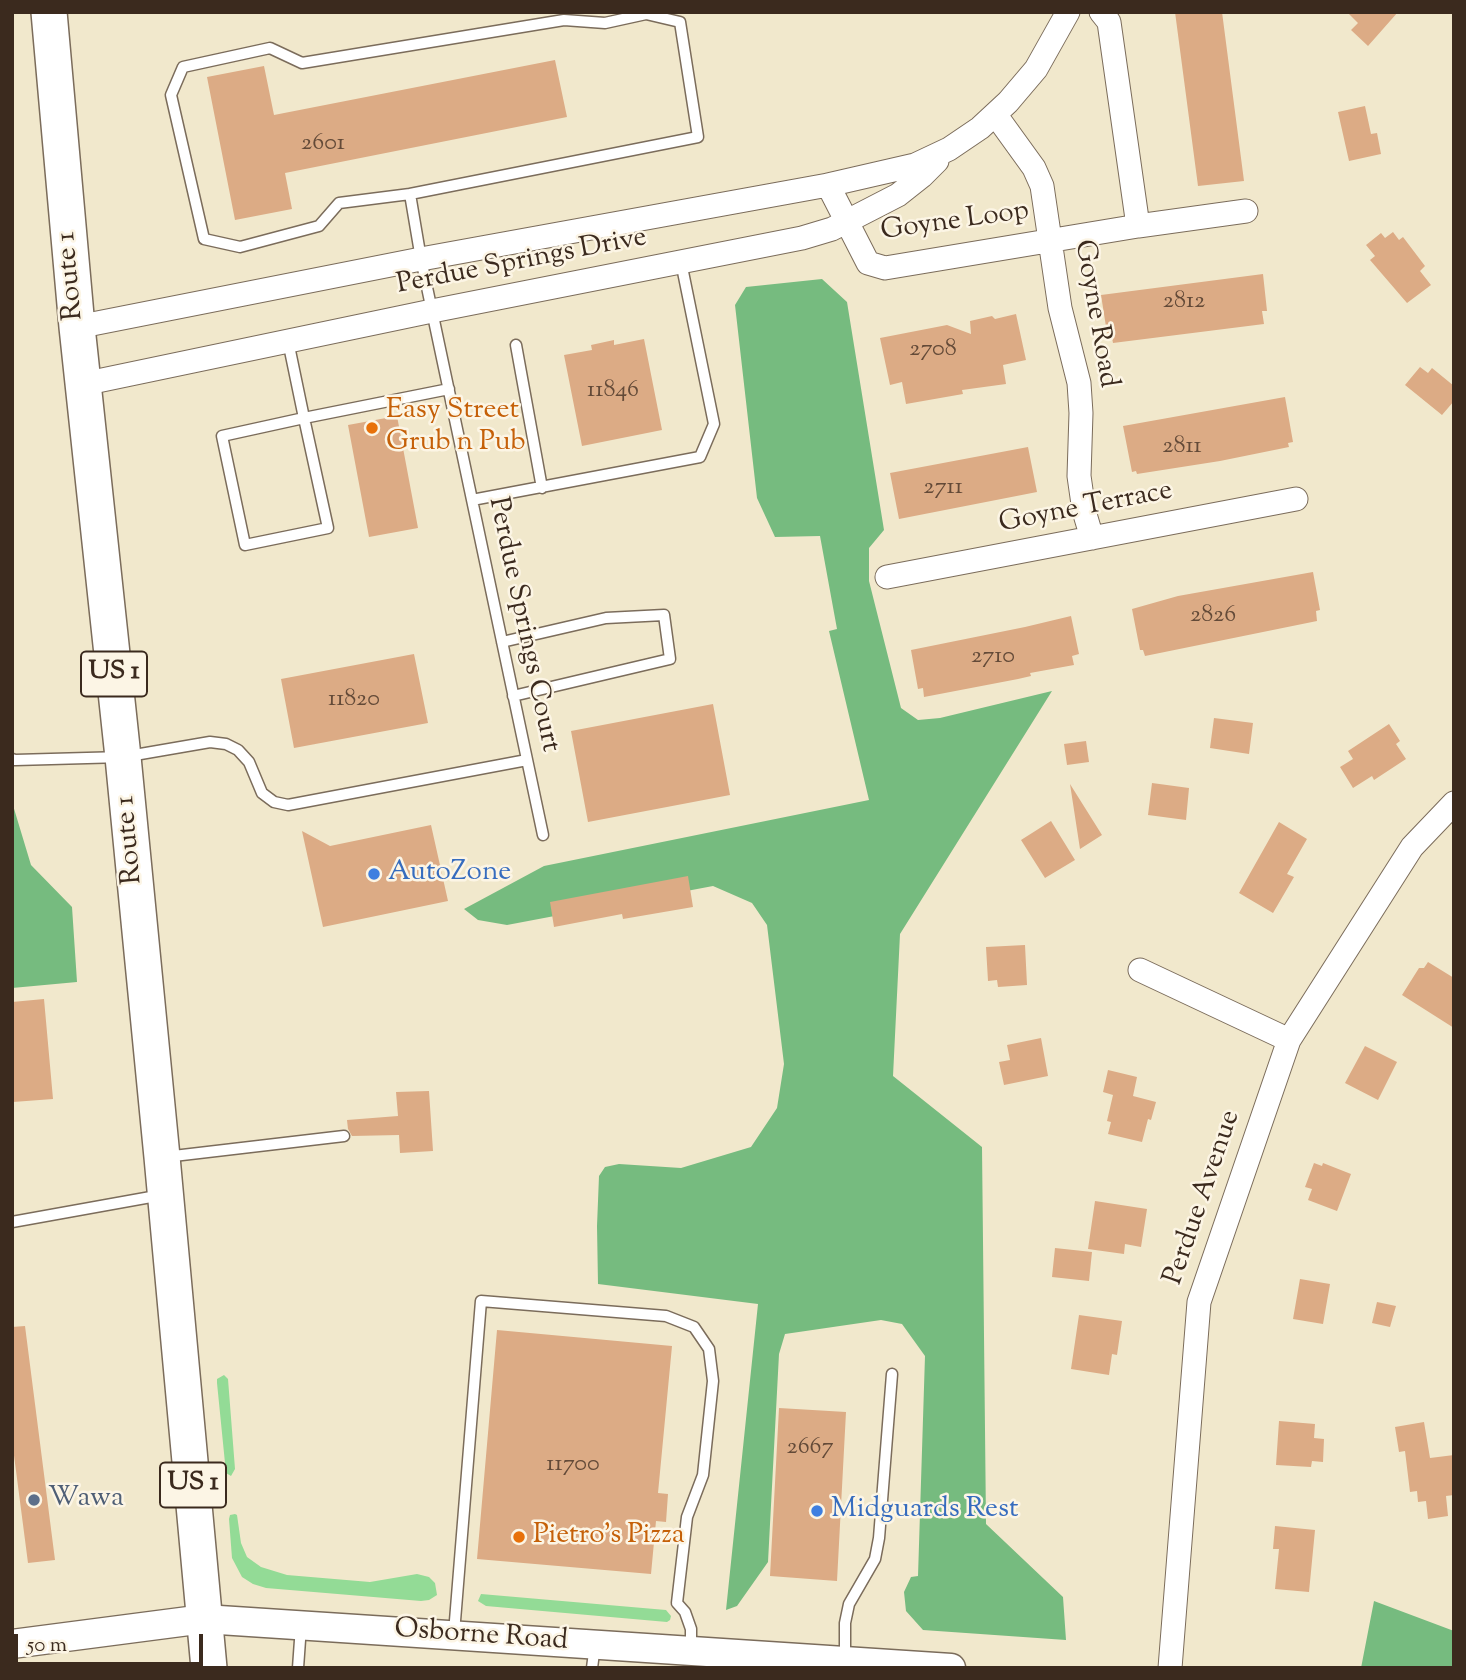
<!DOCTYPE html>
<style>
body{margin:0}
#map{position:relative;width:1466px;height:1680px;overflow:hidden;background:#f1e8cc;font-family:"Sorts Mill Goudy",serif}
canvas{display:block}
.frame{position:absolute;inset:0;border:14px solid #3b2a1e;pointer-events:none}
.scale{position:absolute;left:14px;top:1634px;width:189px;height:32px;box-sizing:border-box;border:4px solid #3b2a1e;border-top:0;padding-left:9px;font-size:21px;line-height:24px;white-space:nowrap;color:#3b2a1e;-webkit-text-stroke:5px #fcf5e5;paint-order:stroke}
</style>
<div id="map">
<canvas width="1466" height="1680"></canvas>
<div class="frame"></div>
<div class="scale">50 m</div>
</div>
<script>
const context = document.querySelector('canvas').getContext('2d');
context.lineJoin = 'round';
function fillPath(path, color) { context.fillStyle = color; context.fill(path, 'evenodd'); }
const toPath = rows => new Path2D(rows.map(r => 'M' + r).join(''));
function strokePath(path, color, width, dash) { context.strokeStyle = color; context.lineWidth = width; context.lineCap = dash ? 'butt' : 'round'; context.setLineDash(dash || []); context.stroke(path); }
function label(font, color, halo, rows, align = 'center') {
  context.font = font + ' "Sorts Mill Goudy",serif'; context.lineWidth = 5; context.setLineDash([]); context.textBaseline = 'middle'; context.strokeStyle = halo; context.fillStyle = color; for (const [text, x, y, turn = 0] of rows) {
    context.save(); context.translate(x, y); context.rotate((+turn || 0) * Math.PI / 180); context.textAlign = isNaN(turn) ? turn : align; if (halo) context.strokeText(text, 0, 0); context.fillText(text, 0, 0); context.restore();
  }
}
const green = toPath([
 [224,1375,228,1379,235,1469,231,1476,226,1473,217,1383,217,1379],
 [235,1514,237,1515,241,1543,247,1557,261,1567,287,1575,370,1582,417,1574,429,1577,435,1583,437,1595,429,1600,421,1601,266,1588,253,1584,242,1577,232,1558,229,1519,230,1515],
 [481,1594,666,1610,671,1616,670,1620,667,1622,486,1606,478,1601]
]);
const forest = toPath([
 [822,279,847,302,884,530,869,548,869,581,901,708,918,720,940,718,1052,691,900,934,893,1076,982,1147,986,1524,1063,1597,1066,1640,923,1630,906,1611,904,1592,911,1577,918,1576,925,1356,902,1324,881,1320,785,1334,779,1354,768,1562,737,1606,726,1610,758,1304,598,1284,597,1226,599,1176,605,1167,619,1164,681,1168,751,1147,777,1108,784,1064,767,925,752,903,713,886,507,925,478,920,464,909,544,866,869,800,829,631,837,629,820,536,775,537,757,498,735,305,746,287],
 [12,802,31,865,72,907,77,982,12,988],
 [1374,1601,1454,1631,1454,1668,1361,1668]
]);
const building = toPath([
 [1175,12,1222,12,1244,181,1198,186],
 [1347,12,1398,12,1368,46,1351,30,1358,23],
 [555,60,567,117,285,173,292,209,235,220,207,77,264,66,274,115],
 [1365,106,1371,134,1377,133,1381,154,1349,161,1338,112],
 [1393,232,1399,240,1403,237,1425,266,1420,271,1431,285,1407,303,1370,260,1375,256,1366,245,1381,233,1385,238],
 [1263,274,1267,311,1262,311,1264,324,1113,343,1111,333,1107,333,1101,295],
 [1016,314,1026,360,1003,365,1006,384,962,390,963,394,906,404,902,382,890,385,880,338,947,325,971,334,970,321,992,316,995,319],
 [644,339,662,430,582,446,564,355,592,350,591,345,614,340,614,345],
 [1420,367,1428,373,1432,368,1454,386,1454,401,1442,415,1405,385],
 [1285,397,1293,442,1288,443,1289,447,1220,461,1137,474,1136,471,1132,472,1123,426],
 [397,416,418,528,369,537,348,425],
 [1028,447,1037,492,899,519,890,473],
 [1313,572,1320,610,1316,611,1317,621,1145,656,1143,650,1140,650,1132,609,1178,596],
 [1071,616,1079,654,1072,656,1074,665,1030,673,1031,676,1018,679,924,697,923,688,918,689,911,650,1025,627],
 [414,654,428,723,294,748,281,679],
 [713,704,730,795,588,822,571,731],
 [1214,718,1253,723,1249,754,1210,748],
 [1389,724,1400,741,1396,744,1406,759,1374,780,1372,776,1353,788,1340,767,1353,759,1348,751],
 [1086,741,1089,762,1067,765,1064,744],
 [1152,783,1189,788,1186,820,1148,815],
 [1070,784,1102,835,1080,849],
 [1051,821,1075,860,1045,878,1021,840],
 [1279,822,1307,839,1287,874,1294,877,1273,913,1239,893],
 [431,825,448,901,323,927,302,831,330,846],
 [688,876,693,907,623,919,622,914,554,927,550,902],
 [1025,945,1027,985,998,987,997,980,988,981,986,947],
 [1428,962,1454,978,1454,1028,1402,995,1419,968,1424,968],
 [44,999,53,1099,13,1102,12,1002],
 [1041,1038,1048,1076,1004,1085,999,1062,1010,1060,1007,1045],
 [1365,1046,1397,1062,1378,1100,1345,1083],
 [1108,1070,1137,1077,1133,1096,1156,1102,1151,1120,1148,1119,1142,1142,1108,1134,1111,1122,1107,1121,1113,1095,1103,1092],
 [429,1091,433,1151,400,1153,399,1135,352,1136,348,1129,347,1120,398,1116,396,1092],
 [1314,1163,1322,1166,1323,1163,1351,1174,1337,1211,1308,1200,1312,1189,1305,1187],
 [1095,1201,1147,1209,1141,1247,1125,1244,1124,1254,1088,1249],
 [1055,1248,1092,1252,1089,1281,1052,1277],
 [1300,1279,1330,1284,1323,1324,1293,1319],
 [1377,1302,1396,1306,1390,1327,1372,1323],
 [1079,1315,1122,1321,1117,1355,1112,1354,1109,1375,1071,1369],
 [25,1326,55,1560,28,1563,12,1440,12,1327],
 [497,1330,672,1346,658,1493,668,1494,666,1522,656,1521,651,1574,477,1559],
 [779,1408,846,1412,837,1581,770,1576],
 [1279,1421,1315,1424,1314,1438,1324,1439,1323,1462,1312,1461,1311,1467,1276,1465],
 [1424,1422,1430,1458,1454,1455,1454,1495,1446,1496,1448,1516,1428,1519,1426,1501,1418,1502,1417,1491,1410,1492,1405,1451,1399,1452,1395,1427],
 [1275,1526,1315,1530,1309,1592,1275,1589,1279,1549,1273,1549]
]);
const service = toPath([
 [410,194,339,203,319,226,240,247,204,239,171,95,183,67,270,48,302,63,564,20,605,23,646,14,680,22,698,137,410,194,421,259,543,835],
 [288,341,304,418,328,528,245,545,222,436,304,418,449,389],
 [516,345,542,488],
 [472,500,700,457,714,424,681,262],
 [502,642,606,618,664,615,670,659,513,696],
 [12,759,15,760,123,757,210,742,226,744,238,750,249,762,262,793,274,802,288,805,527,760],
 [165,1157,344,1136],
 [12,1222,162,1195],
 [454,1633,481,1301,666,1316,694,1327,709,1349,713,1381,703,1475,687,1517,677,1603,685,1612,691,1629,691,1649],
 [845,1660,845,1623,849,1604,875,1559,879,1538,892,1374],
 [298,1668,301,1626],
 [592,1668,595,1645]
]);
const minor = toPath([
 [995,114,1034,168,1042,186,1060,308,1079,383,1081,413,1079,476,1084,511,1092,538],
 [828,185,868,263,885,268,1138,226,1109,22,1101,12],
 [1138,226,1246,211],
 [77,327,421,259,828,185,915,165,949,149,980,128,1008,102,1036,69,1068,12],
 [83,384,432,311,802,238,832,229,898,195,922,176,937,161],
 [887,577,1296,499],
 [1140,970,1289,1040],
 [1170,1668,1199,1302,1289,1040,1412,847,1454,803]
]);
const tertiary = toPath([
 [12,1644,204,1619,951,1668]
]);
const primary = toPath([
 [49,12,77,327,123,757,162,1157,209,1668]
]);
const markers = [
 [372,428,7,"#e8710a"],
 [374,874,7,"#3f7fe0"],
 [34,1500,7,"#5c6f8a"],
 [817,1511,7,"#3f7fe0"],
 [519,1537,7,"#e8710a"]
];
const numberNames = [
 ["2601",323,145],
 ["2812",1184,303],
 ["2708",933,351],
 ["11846",613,392],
 ["2811",1182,448],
 ["2711",943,489],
 ["2826",1213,617],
 ["2710",993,658],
 ["11820",354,701],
 ["2667",810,1449],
 ["11700",573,1466]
];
const shields = [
 [114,674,66],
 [193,1485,66]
];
const shieldNames = [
 ["US 1",114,674],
 ["US 1",193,1485]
];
const streetNames = [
 ["Goyne Loop",955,223,-8],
 ["Perdue Springs Drive",522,263,-11],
 ["Route 1",72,276,-95],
 ["Goyne Road",1094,314,80],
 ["Goyne Terrace",1086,509,-11],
 ["Perdue Springs Court",522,625,78],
 ["Route 1",131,840,-95],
 ["Perdue Avenue",1204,1198,-71],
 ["Osborne Road",481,1637,4]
];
const foodNames = [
 ["Easy Street",386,412],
 ["Grub n Pub",386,444],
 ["Pietro's Pizza",533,1537]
];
const shopNames = [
 ["AutoZone",388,874],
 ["Midguards Rest",831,1511]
];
const serviceNames = [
 ["Wawa",48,1500]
];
fillPath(green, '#93db96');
fillPath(forest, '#76bb7f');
fillPath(building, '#dcab85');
strokePath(service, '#7b6c5b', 13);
strokePath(minor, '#7b6c5b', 25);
strokePath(tertiary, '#7b6c5b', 31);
strokePath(primary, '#7b6c5b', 38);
strokePath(service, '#fff', 10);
strokePath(minor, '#fff', 23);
strokePath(tertiary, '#fff', 28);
strokePath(primary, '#fff', 35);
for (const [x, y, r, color] of markers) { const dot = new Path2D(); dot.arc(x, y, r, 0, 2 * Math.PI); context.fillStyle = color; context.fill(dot); strokePath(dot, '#fcf5e5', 2.5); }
label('24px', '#634a38', null, numberNames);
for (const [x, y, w] of shields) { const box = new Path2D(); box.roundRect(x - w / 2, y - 22.5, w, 45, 5); context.fillStyle = '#fcf5e5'; context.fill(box); strokePath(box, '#3b2a1e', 2); }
label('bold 26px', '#3b2a1e', null, shieldNames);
label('28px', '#3b2a1e', '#fcf5e5', streetNames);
label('28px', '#c56008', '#fcf5e5', foodNames, 'left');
label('28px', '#366cbe', '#fcf5e5', shopNames, 'left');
label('28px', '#4e5e75', '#fcf5e5', serviceNames, 'left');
</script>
